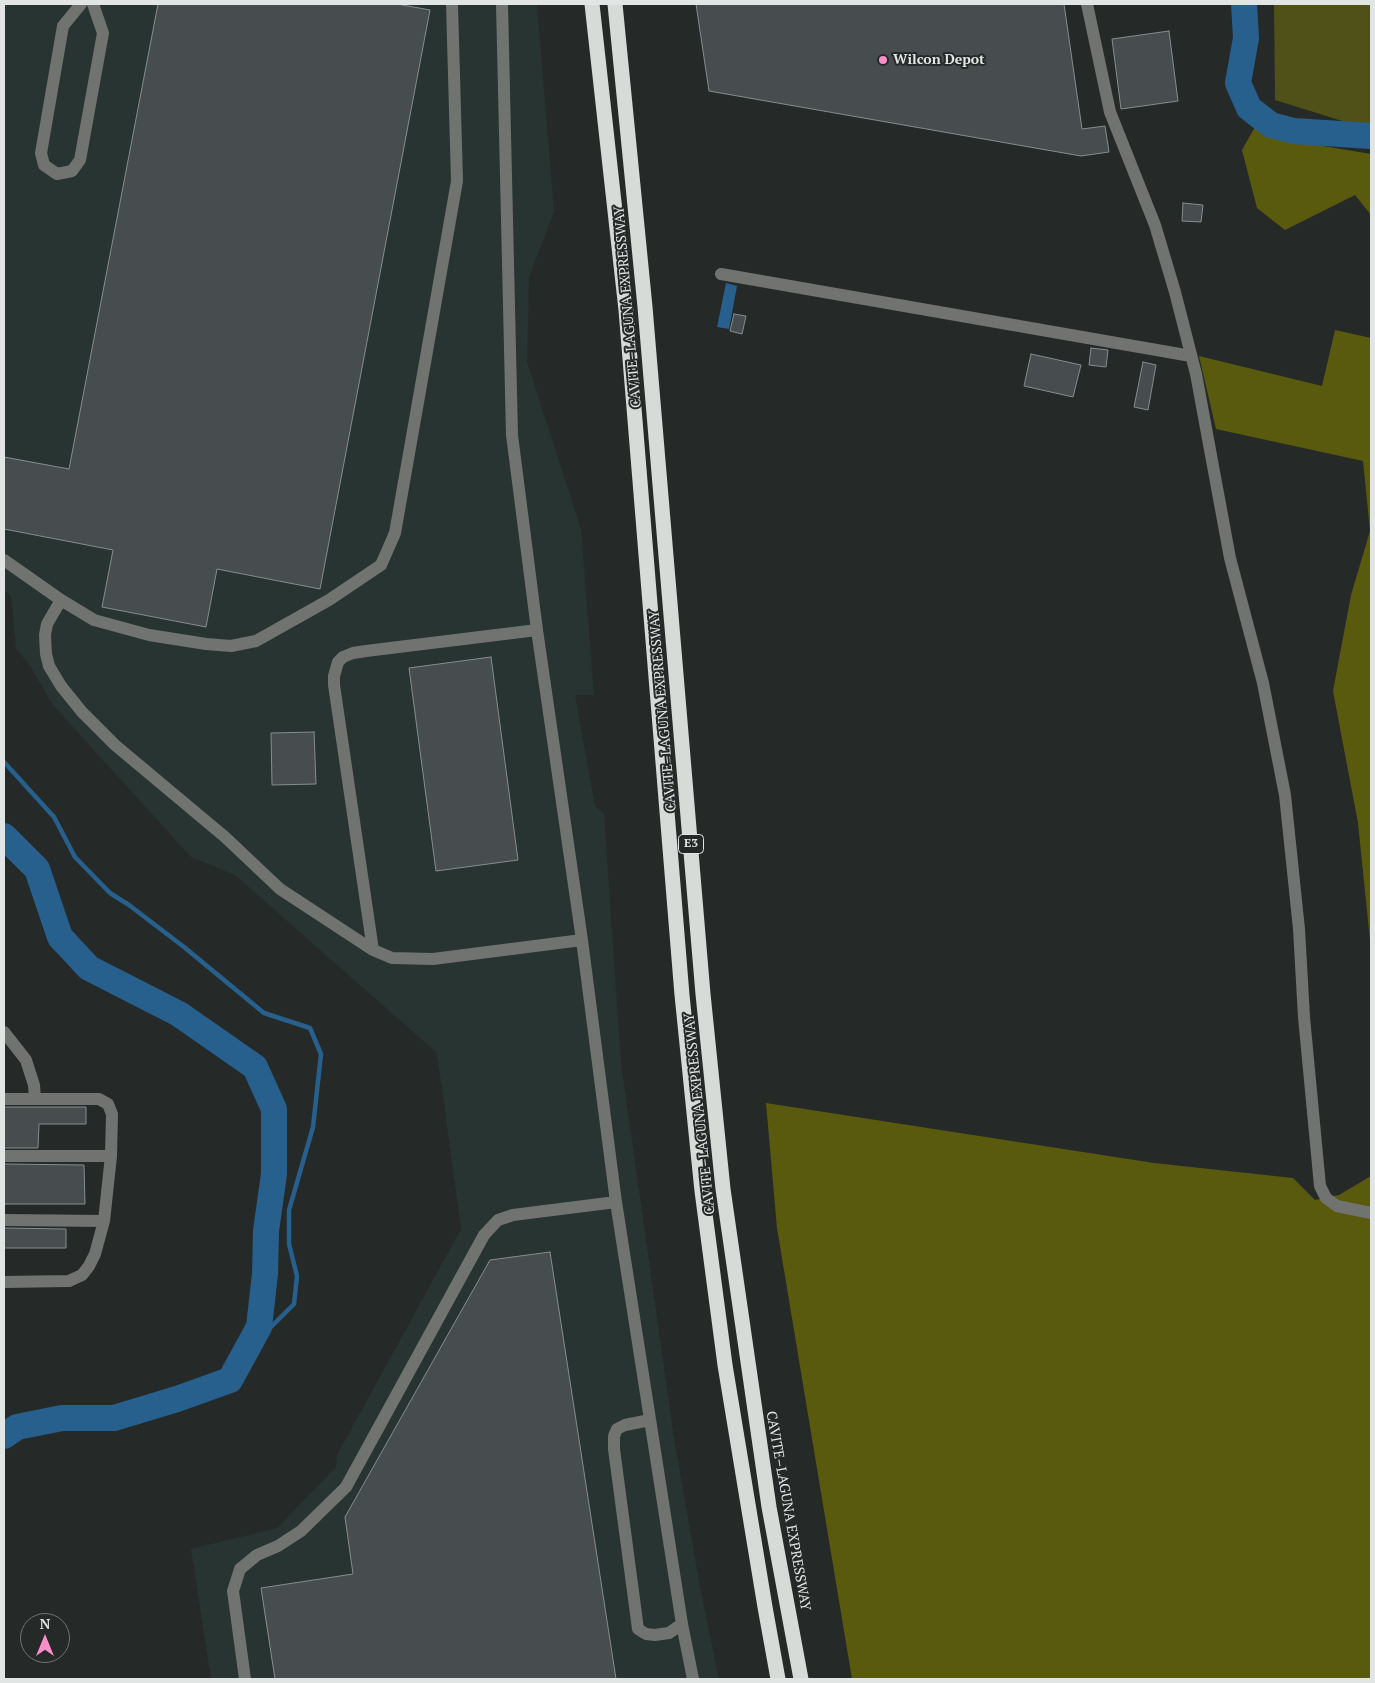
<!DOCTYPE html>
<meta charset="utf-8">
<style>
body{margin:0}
#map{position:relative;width:1375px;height:1683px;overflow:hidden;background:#252a29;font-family:"PT Serif",serif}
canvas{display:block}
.frame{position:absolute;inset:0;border:5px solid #e1e5e4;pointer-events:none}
.north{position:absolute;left:20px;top:1613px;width:50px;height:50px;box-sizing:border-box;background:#252a29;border:1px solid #707574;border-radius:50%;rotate:0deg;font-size:14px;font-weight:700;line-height:20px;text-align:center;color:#e1e5e4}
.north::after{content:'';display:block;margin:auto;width:18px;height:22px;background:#f98fc9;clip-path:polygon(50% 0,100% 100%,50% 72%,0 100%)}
</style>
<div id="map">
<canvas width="1375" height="1683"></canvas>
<div class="frame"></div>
<div class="north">N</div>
</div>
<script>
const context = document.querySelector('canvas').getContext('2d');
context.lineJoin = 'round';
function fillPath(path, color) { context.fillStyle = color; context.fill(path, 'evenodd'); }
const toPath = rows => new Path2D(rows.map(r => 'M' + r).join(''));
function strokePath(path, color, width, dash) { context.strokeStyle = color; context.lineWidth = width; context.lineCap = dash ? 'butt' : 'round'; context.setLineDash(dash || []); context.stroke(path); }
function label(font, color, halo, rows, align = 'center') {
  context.font = font + ' "PT Serif",serif'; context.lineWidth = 4; context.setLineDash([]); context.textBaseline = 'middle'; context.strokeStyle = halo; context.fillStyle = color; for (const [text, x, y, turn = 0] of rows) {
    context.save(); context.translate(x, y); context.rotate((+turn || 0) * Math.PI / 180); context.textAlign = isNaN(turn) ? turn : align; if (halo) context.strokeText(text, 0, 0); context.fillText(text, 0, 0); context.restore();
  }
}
const built = toPath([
 [4,4,537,4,554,212,529,277,527,362,581,529,594,695,575,695,595,806,604,814,621,1063,674,1438,700,1587,719,1679,211,1679,191,1549,277,1528,336,1467,337,1455,461,1229,437,1053,235,875,191,857,52,704,31,667,16,648,11,596,4,590]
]);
const green = toPath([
 [1274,4,1371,4,1371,130,1275,100]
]);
const forest = toPath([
 [1255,127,1293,141,1371,154,1371,215,1355,195,1285,230,1257,208,1242,150],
 [1335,330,1371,338,1371,950,1358,823,1333,691,1351,595,1370,531,1363,461,1216,429,1199,356,1322,386],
 [766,1103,1154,1163,1293,1178,1315,1200,1339,1195,1371,1176,1371,1679,852,1679,777,1228]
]);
const water = toPath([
 [726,283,737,286,729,329,717,327]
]);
const stream = toPath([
 [4,762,54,817,75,857,110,893,129,905,184,947,264,1013,310,1028,321,1054,313,1127,289,1210,289,1244,297,1276,294,1304,245,1353]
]);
const river = toPath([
 [1244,4,1246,38,1238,83,1249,108,1271,125,1294,131,1371,136],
 [4,836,37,869,60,937,89,968,179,1014,255,1067,274,1109,274,1174,266,1231,265,1274,259,1327,230,1380,177,1399,114,1418,62,1418,17,1427,4,1436]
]);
const building = toPath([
 [158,4,397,4,430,10,320,589,217,569,206,627,102,607,113,550,4,529,4,457,69,469,158,4],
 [696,4,1064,4,1082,129,1105,126,1109,152,1081,156,709,91,696,4],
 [1169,31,1178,101,1121,109,1112,39,1169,31],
 [1183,203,1203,205,1201,222,1182,221,1183,203],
 [734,314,746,316,742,334,730,331,734,314],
 [1091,348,1108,350,1106,367,1089,365,1091,348],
 [1031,354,1081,365,1073,397,1024,386,1031,354],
 [1143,362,1156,365,1148,410,1134,407,1143,362],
 [491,657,518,860,436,871,409,668,491,657],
 [314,732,316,784,272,785,271,733,314,732],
 [4,1107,86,1107,86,1124,39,1124,38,1148,4,1148,4,1107],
 [4,1164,84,1165,85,1204,4,1204,4,1164],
 [4,1228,66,1229,66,1248,4,1248,4,1228],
 [550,1252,616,1679,275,1679,261,1588,353,1574,345,1517,490,1260,550,1252]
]);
const minor = toPath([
 [81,4,63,26,41,153,44,165,57,174,72,171,80,160,103,33,93,4],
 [502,4,512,435,537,630,582,940,616,1202,682,1624,693,1679],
 [1087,4,1110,112,1155,225,1175,292,1196,374,1230,558,1263,683,1285,795,1299,929,1304,1017,1320,1186,1326,1198,1337,1206,1371,1213],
 [721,274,1191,356],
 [4,560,61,600,94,620,149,635,206,644,231,646,256,641,329,600,381,565,395,533,457,181,452,4],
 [61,600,47,624,45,635,46,654,49,666,61,686,82,712,115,745,225,837,280,889,373,950,392,958,433,959,582,940],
 [373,950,334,685,334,676,338,662,343,657,353,653,366,651,537,630],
 [4,1032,26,1060,34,1085,35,1099],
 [4,1099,99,1099,108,1104,112,1114,111,1156,104,1221,95,1254,89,1266,82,1275,69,1281,4,1282],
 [4,1156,111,1156],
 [4,1220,104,1221],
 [650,1420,625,1425,617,1429,614,1436,614,1449,638,1629,646,1634,655,1635,669,1633,682,1624],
 [245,1679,233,1591,240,1569,257,1555,278,1546,301,1531,346,1487,484,1235,498,1220,513,1215,616,1202]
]);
const highway = toPath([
 [592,4,626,310,682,995,702,1191,725,1365,765,1607,778,1679],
 [615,4,645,307,703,994,723,1189,769,1507,801,1679]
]);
const markers = [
 [883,60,5,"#f98fc9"]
];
const shields = [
 [691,844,25]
];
const shieldNames = [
 ["E3",691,844]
];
const poiNames = [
 ["Wilcon Depot",893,60]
];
const streetNames = [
 ["CAVITE–LAGUNA EXPRESSWAY",628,307,-95],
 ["CAVITE–LAGUNA EXPRESSWAY",663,711,-95],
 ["CAVITE–LAGUNA EXPRESSWAY",700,1114,-96],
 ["CAVITE–LAGUNA EXPRESSWAY",788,1511,80]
];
fillPath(built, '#273431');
fillPath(green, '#4f5118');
fillPath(forest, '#595a0d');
fillPath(water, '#27608c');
strokePath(stream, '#27608c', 4.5);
strokePath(river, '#27608c', 26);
fillPath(building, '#474d4e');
strokePath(building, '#868d8e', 1);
strokePath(minor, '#717371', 12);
strokePath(highway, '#d7dbd7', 15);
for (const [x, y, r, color] of markers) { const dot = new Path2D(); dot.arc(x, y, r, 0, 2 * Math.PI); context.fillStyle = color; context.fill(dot); strokePath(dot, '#252a29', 2); }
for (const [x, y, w] of shields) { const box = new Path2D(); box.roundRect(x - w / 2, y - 9.5, w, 19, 4); context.fillStyle = '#252a29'; context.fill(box); strokePath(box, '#e1e5e4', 1); }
label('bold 12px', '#e1e5e4', null, shieldNames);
label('bold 14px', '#e1e5e4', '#252a29', poiNames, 'left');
label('14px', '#e1e5e4', '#252a29', streetNames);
</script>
